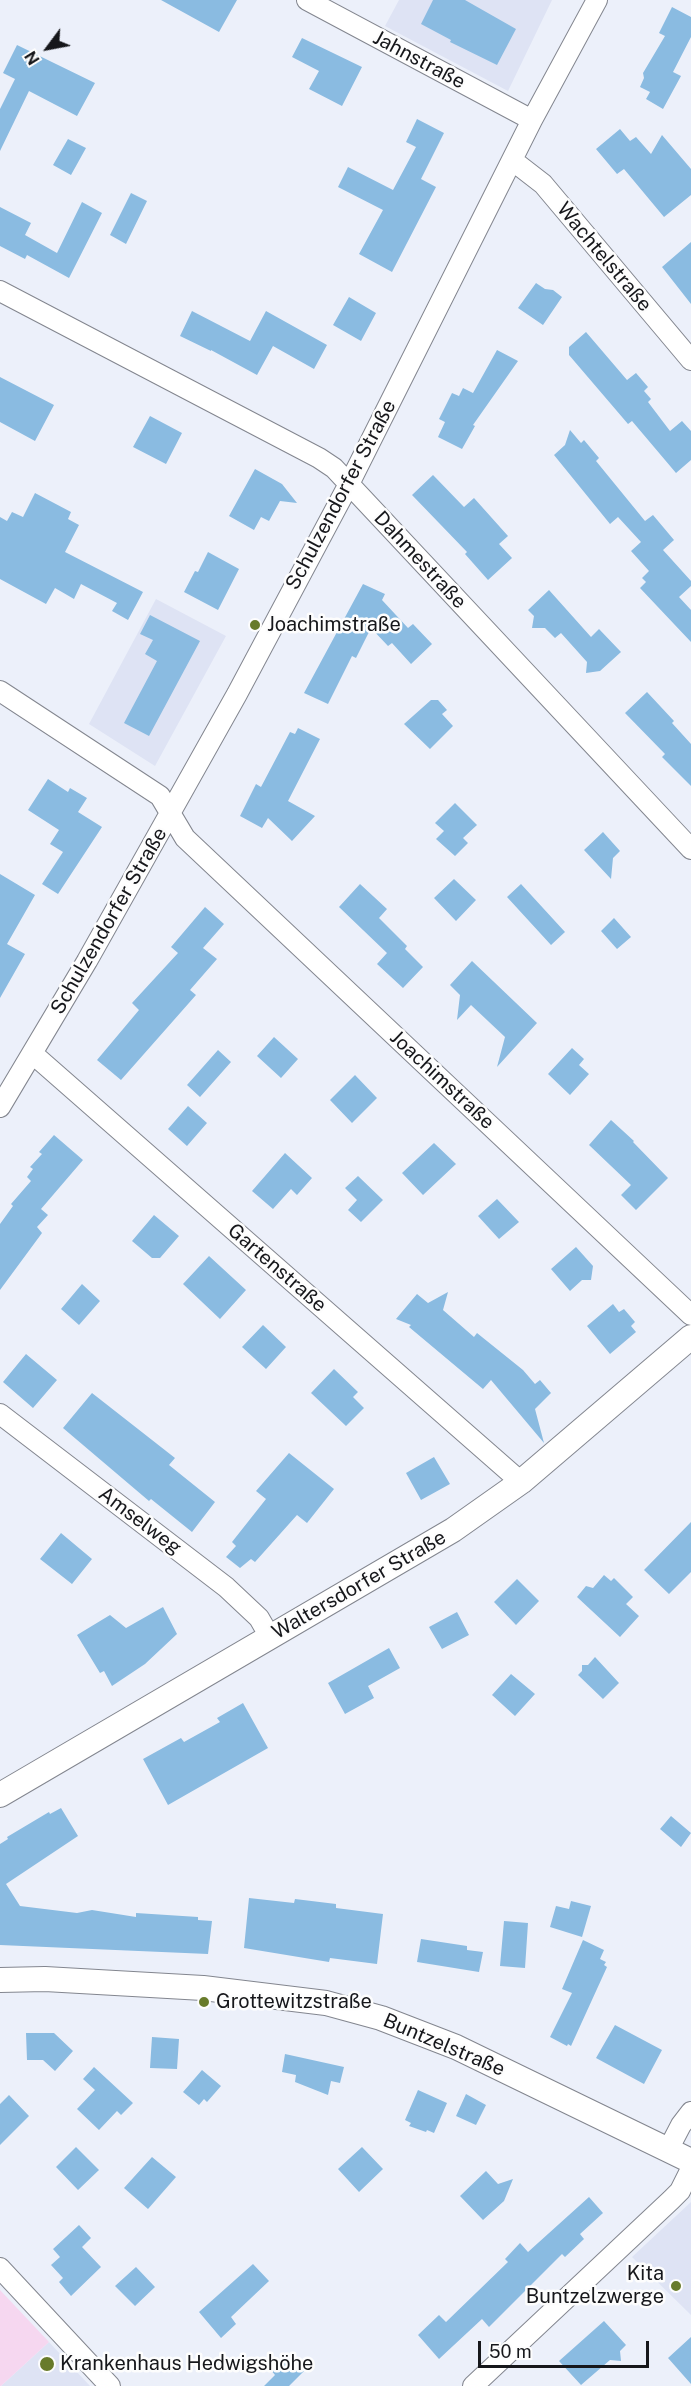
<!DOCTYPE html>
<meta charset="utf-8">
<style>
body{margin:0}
#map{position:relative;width:691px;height:2386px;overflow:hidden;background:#ecf0fa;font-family:"Public Sans",sans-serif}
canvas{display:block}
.north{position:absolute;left:18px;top:18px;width:60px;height:60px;-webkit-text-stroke:4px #fdfdfd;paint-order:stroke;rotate:238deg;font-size:16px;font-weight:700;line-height:24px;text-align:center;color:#16171b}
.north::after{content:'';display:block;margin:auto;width:21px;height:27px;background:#16171b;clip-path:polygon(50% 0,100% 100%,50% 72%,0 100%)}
.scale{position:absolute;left:478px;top:2341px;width:171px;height:27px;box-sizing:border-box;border:3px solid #16171b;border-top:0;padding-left:8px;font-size:18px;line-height:21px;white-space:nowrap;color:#16171b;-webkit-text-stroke:4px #fdfdfd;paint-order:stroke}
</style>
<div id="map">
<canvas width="691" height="2386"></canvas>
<div class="north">N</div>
<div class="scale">50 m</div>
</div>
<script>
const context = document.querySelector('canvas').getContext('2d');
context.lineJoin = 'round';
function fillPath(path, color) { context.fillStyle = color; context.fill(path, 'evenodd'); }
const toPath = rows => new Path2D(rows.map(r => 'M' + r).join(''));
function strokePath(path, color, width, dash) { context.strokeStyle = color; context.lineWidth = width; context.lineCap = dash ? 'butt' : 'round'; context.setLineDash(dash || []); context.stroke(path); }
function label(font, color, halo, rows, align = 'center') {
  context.font = font + ' "Public Sans",sans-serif'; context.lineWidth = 5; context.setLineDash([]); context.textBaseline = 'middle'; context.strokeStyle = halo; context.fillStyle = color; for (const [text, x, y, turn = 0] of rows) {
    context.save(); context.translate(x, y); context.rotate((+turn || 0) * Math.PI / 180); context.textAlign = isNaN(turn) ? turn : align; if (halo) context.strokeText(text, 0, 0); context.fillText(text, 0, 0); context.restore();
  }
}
const built = toPath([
 [399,0,552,0,508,91,385,26],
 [156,599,226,636,155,766,89,724],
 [691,2202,691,2315,632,2257],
 [49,2342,90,2386,1,2386]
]);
const green = toPath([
 [0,2290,49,2342,1,2386,0,2386]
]);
const building = toPath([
 [161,0,237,0,219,32],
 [433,0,465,0,516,29,497,65,450,42,451,40,421,24],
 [672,7,691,17,691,37,673,72,681,76,663,109,646,99,650,92,640,87,644,78,643,73,665,36,659,33],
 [302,38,362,67,342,106,309,89,319,71,292,57],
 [17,45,95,83,77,116,29,91,0,151,0,109,15,79,3,73],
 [417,119,444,133,421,179,436,187,392,272,359,254,383,210,338,187,348,167,393,190,416,147,406,142],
 [620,129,630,141,636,137,651,154,662,135,691,169,691,195,664,217,624,169,617,174,596,149],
 [68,139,86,148,71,175,53,165],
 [131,193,147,201,126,244,110,235],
 [82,202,102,213,69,278,27,255,25,259,0,246,0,207,31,223,25,235,57,253],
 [691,242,691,304,662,267],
 [536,283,545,289,553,290,562,297,543,325,518,308],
 [349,297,376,313,361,341,333,325],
 [192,311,250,341,266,311,327,345,314,369,273,346,257,375,211,350,211,351,180,336],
 [586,332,627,380,636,373,648,387,644,391,651,399,648,402,670,431,682,421,691,431,691,460,676,473,632,421,628,424,569,355,569,347],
 [497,350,518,361,473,425,475,426,462,449,438,437,445,422,439,419,452,393,459,396,463,388,473,393],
 [0,377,54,405,35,441,0,422],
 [150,416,182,433,166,464,133,447],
 [570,430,581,443,584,440,599,458,596,461,645,521,653,515,674,540,663,550,691,581,691,586,679,597,691,610,691,642,640,588,646,582,642,578,649,571,631,551,641,542,618,517,610,524,554,455,565,445],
 [255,469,282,484,297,503,280,501,269,521,261,517,254,530,229,516],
 [433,475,464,507,474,498,508,536,499,544,512,558,488,580,465,554,467,552,412,495],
 [35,493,71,512,68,519,79,525,65,552,143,592,128,620,112,611,117,603,81,584,74,599,55,588,46,604,0,579,0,517,7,521,12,512,23,517],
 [208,552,239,569,218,610,184,592,195,571,198,572],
 [363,584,385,594,382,600,408,628,413,624,432,644,411,664,392,643,388,646,371,628,356,658,352,656,328,704,304,693],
 [549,590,591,637,599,629,621,652,600,671,586,673,587,662,561,633,555,638,545,628,532,628,534,616,528,610],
 [150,615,200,641,149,736,124,723,157,661,145,654,153,640,140,634],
 [647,692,674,721,672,723,691,744,691,786,662,757,665,754,625,713],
 [431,700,438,700,447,710,442,714,453,726,430,749,404,724],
 [298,728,320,739,288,801,315,816,292,841,268,818,262,828,240,816,256,784,261,787,290,732,295,734],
 [48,779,68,792,70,788,87,798,78,812,102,827,58,894,42,884,63,852,50,844,59,830,28,810],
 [455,803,477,825,463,838,468,843,455,856,436,839,444,831,435,823],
 [603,832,620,851,613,858,611,879,584,850],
 [0,874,35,895,7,944,25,954,0,998],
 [454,879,476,900,456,921,434,898],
 [360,884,387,909,379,918,407,946,405,949,423,967,403,988,377,964,387,953,339,907],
 [521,884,565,932,551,945,507,897],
 [205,907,224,924,203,948,217,959,190,990,196,995,121,1080,97,1060,139,1010,132,1003,178,953,171,947],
 [614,918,631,937,617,949,601,931],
 [472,961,537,1023,497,1067,505,1037,471,1005,457,1020,460,995,450,985],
 [274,1037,298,1059,281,1078,257,1056],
 [572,1048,584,1059,579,1065,589,1074,570,1095,548,1074],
 [218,1050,231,1062,200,1097,187,1085],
 [355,1075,377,1098,352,1123,330,1100],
 [188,1106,207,1123,187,1146,168,1129],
 [611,1120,634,1141,633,1142,668,1178,636,1210,621,1195,631,1185,589,1145],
 [54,1135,83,1160,41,1209,48,1215,37,1227,42,1233,0,1290,0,1224,13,1206,11,1204,31,1181,27,1177,33,1169,30,1167,42,1154,39,1152],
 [434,1143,456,1164,423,1195,402,1173],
 [285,1153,312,1178,297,1195,291,1189,273,1209,252,1191],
 [358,1176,383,1200,361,1222,348,1210,357,1200,345,1188],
 [497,1199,519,1222,499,1239,478,1216],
 [154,1215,179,1236,160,1258,152,1258,132,1241],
 [576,1247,593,1266,591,1280,582,1280,570,1291,551,1269],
 [209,1256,246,1290,220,1319,183,1284],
 [82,1284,100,1301,79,1325,61,1309],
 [448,1292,443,1310,474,1337,477,1333,523,1370,535,1384,540,1380,551,1393,535,1409,544,1443,491,1380,483,1389,409,1327,411,1325,396,1319,417,1294,428,1303],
 [613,1304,619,1312,624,1309,635,1322,631,1326,636,1332,610,1354,587,1326],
 [263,1325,286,1347,266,1369,242,1347],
 [26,1354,57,1380,33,1408,3,1382],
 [334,1369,358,1392,353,1397,364,1408,346,1426,311,1393],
 [92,1393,175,1458,169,1465,215,1502,192,1532,151,1499,149,1501,63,1428],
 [289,1453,334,1489,307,1523,297,1515,255,1562,251,1559,240,1568,226,1557,236,1546,232,1542,266,1499,256,1491],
 [434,1457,450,1484,421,1500,406,1473],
 [691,1522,691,1572,669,1594,644,1570],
 [61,1533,92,1559,72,1584,40,1559],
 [604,1575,611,1581,614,1578,633,1597,626,1604,639,1616,620,1637,577,1597,586,1586,593,1588],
 [517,1579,539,1601,516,1625,494,1602],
 [163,1607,177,1634,145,1664,112,1686,104,1671,100,1673,77,1635,110,1615,126,1628],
 [457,1612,469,1635,442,1649,429,1627],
 [389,1648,400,1668,368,1686,374,1698,345,1714,328,1683],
 [595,1657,619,1683,603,1699,578,1675,582,1671,582,1665,588,1665],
 [511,1674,535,1694,515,1716,492,1695],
 [243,1703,268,1748,168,1805,143,1759,181,1738,184,1742,220,1722,217,1718],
 [61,1808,78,1836,6,1884,20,1906,77,1913,92,1910,136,1917,136,1913,198,1917,198,1920,212,1921,208,1954,0,1945,0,1844,8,1839,7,1837,49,1812,50,1814],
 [671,1816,691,1833,681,1847,660,1829],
 [249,1898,294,1903,295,1899,336,1904,336,1908,383,1914,377,1964,330,1958,329,1962,244,1948],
 [571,1901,591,1906,582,1937,550,1927,556,1906,569,1909],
 [504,1921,528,1923,525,1968,500,1966],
 [421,1939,467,1946,467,1950,483,1952,479,1972,417,1962],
 [583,1940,604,1950,600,1959,606,1962,604,1965,607,1967,571,2046,568,2044,567,2046,550,2037,572,1993,562,1989],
 [615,2025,662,2050,644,2084,596,2058],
 [26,2033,54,2033,73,2051,55,2071,43,2060,27,2060],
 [152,2037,179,2039,177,2069,150,2068],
 [285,2054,344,2067,340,2083,331,2081,328,2095,295,2082,296,2075,282,2072],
 [94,2067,133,2103,121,2115,117,2111,99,2130,77,2109,95,2090,83,2079],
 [202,2070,221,2086,207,2102,204,2099,199,2105,183,2092],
 [418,2090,447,2103,434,2133,427,2130,426,2132,409,2126,411,2123,405,2120],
 [466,2094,486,2105,476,2125,456,2116],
 [9,2095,29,2116,0,2145,0,2104],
 [76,2147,99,2170,78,2190,56,2167],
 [362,2147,383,2169,359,2192,338,2169],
 [152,2157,176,2177,148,2209,124,2188],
 [486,2171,498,2184,513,2179,504,2201,483,2220,460,2196],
 [589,2197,603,2213,580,2234,584,2239,565,2257,562,2254,489,2327,482,2319,439,2359,418,2335,439,2315,446,2322,508,2262,505,2259,520,2243,528,2252],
 [79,2225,91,2238,82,2247,101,2267,71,2296,59,2282,63,2278,51,2265,60,2257,53,2249],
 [253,2264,269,2281,231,2317,236,2324,221,2338,199,2312],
 [136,2267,155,2287,135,2306,115,2286],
 [604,2321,626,2345,620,2351,621,2361,610,2360,581,2385,559,2361],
 [691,2337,691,2384,668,2358],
 [287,2353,304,2371,289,2386,264,2386,275,2375,270,2369]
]);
const minor = toPath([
 [307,0,532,120],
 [512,160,543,184,691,360],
 [0,291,319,458,334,468,691,849],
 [0,691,160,796,185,838,691,1315],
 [33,1054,521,1482],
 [0,1107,87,961,237,694,350,482,532,120,597,0],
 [0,1414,226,1587,259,1618,270,1637],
 [668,2150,681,2125,691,2112],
 [0,2268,110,2386],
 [473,2386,671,2200,680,2191,691,2169]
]);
const tertiary = toPath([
 [0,1795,453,1530,521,1482,691,1337],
 [0,1980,45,1979,203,1988,326,2003,381,2018,456,2047,691,2161]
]);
const markers = [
 [255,625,6,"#687b2b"],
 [204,2002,6,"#687b2b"],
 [676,2286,6,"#687b2b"],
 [47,2364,8,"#687b2b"]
];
const streetNames = [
 ["Jahnstraße",419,60,28],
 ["Wachtelstraße",604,257,50],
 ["Schulzendorfer Straße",341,495,-62],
 ["Dahmestraße",420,560,47],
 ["Schulzendorfer Straße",109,921,-60],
 ["Joachimstraße",442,1080,43],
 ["Gartenstraße",277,1268,41],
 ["Amselweg",140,1521,37],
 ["Waltersdorfer Straße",359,1585,-30],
 ["Buntzelstraße",444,2045,23]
];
const poiNames = [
 ["Joachimstraße",267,625],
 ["Grottewitzstraße",216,2002],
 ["Kita",664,2274,"right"],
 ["Buntzelzwerge",664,2297,"right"],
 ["Krankenhaus Hedwigshöhe",60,2364]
];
fillPath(built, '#dee3f4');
fillPath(green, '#f6d7f0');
fillPath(building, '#8abbe1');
strokePath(minor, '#83868f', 22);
strokePath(tertiary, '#83868f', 26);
strokePath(minor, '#fff', 20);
strokePath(tertiary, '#fff', 24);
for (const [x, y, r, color] of markers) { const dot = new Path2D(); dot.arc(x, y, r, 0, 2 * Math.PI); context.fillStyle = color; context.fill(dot); strokePath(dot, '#fdfdfd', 2); }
label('20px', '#16171b', '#fdfdfd', streetNames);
label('20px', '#16171b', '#fdfdfd', poiNames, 'left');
</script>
